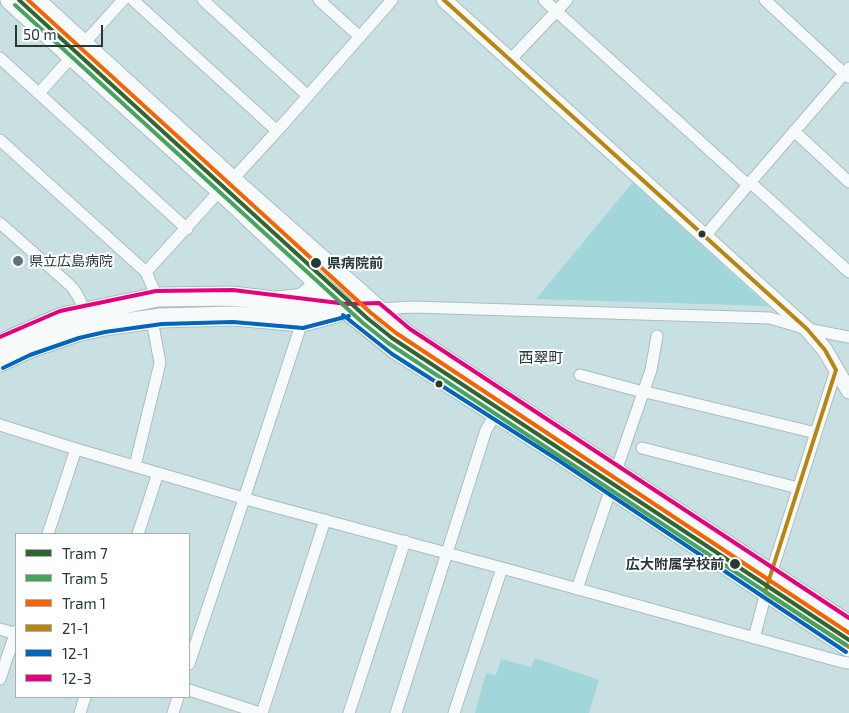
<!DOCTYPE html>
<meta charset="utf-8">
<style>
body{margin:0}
#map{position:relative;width:849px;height:713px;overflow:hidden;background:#c8e0e2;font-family:"Exo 2",sans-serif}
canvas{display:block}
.legend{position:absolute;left:15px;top:533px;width:175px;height:165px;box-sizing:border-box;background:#fff;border:1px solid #a9afb0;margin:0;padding:6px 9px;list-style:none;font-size:15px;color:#273839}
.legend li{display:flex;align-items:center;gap:10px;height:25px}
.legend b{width:25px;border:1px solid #a9afb0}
.scale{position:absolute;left:15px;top:25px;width:88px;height:22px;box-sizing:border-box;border:2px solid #273839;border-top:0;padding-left:6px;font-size:15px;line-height:18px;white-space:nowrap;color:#273839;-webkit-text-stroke:4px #fff;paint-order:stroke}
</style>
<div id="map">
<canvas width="849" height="713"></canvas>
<ul class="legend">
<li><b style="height:6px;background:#316631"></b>Tram 7</li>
<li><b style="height:6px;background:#48a35f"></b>Tram 5</li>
<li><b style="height:6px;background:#f56400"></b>Tram 1</li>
<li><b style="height:6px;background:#b98511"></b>21-1</li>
<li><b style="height:6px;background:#0065bd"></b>12-1</li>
<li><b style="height:6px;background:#e5007d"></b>12-3</li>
</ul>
<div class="scale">50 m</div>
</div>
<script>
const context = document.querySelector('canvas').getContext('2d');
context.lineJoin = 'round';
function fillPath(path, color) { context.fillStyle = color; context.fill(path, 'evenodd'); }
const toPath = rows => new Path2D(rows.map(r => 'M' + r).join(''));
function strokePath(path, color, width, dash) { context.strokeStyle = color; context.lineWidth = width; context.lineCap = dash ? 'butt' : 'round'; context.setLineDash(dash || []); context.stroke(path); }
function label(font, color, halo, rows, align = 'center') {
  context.font = font + ' "Exo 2","Noto Sans JP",sans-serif'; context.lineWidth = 4; context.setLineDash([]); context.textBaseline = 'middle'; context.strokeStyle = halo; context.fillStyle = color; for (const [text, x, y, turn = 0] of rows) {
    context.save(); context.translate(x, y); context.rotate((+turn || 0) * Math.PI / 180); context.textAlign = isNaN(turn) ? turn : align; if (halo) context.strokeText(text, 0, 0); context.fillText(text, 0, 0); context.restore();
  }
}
const green = toPath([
 [633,182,768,306,536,299],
 [535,658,599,680,589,713,475,713,486,673,496,675,501,659,531,667]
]);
const minor = toPath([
 [133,0,277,131],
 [203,0,308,96],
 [319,0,360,37],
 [544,0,748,185],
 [765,0,848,77],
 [0,58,187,229],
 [510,60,567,0],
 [39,93,123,0],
 [794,131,849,182],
 [0,140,146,272,157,297],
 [750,182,849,272],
 [0,223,72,287,78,296,88,317],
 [705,236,748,185,849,68],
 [146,272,215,196,232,180,277,131,392,0],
 [377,309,413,307,770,318,807,329,849,337],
 [580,375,643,392,650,393,816,433],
 [0,425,76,449,253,501,502,568,842,662,849,663],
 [642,448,798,488],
 [135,466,160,363,152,320],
 [615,471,618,465,651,370,657,336],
 [48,534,76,449],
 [138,534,158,473],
 [577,589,608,497,612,489],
 [0,629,16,634],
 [754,638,771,574,836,370],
 [189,664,241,508,302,322],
 [0,679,16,631],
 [189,690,260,713],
 [80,713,85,697],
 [173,713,178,697],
 [262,713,325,520],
 [349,713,405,541],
 [396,713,486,430,496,413],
 [454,713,502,568]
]);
const tertiary = toPath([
 [444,0,807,329,825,350,849,391]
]);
const primary = toPath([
 [0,344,62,317,157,297,232,296,347,310,377,309],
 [0,362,28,349,77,332,104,326,161,318,233,316,302,322,336,313]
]);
const trunk = toPath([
 [10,0,220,190,347,310,395,349,558,453,849,647],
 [35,0,232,180,406,334,849,625],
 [277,301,296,299,304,297,312,290,316,280]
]);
const bus1 = toPath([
 [444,0,807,329,825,350,836,370,765,592,849,647]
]);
const bus2 = toPath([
 [343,315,392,354,555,458,846,652],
 [3,368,30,355,79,338,105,332,162,324,233,322,303,328,349,316]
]);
const bus3 = toPath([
 [0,337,60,311,156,291,233,290,347,304,379,303,410,329,849,618]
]);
const tram1 = toPath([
 [19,0,367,318,392,338,849,640]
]);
const tram2 = toPath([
 [15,5,363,323,388,343,846,645]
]);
const tram3 = toPath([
 [28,0,371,313,396,333,849,633]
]);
const markers = [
 [702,234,4.5,"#273839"],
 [18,261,6,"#5f7374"],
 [316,263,6,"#273839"],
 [439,384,4.5,"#273839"],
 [735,564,6,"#273839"]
];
const poiNames = [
 ["県立広島病院",29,261]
];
const stopNames = [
 ["県病院前",327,263],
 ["広大附属学校前",724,564,"right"]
];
const neighbourhoodNames = [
 ["西翠町",541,358]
];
fillPath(green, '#a1d7db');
strokePath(minor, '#aabdbe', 13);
strokePath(tertiary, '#aabdbe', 17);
strokePath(primary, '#aabdbe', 21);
strokePath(trunk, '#aabdbe', 21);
strokePath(minor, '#f7fafb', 11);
strokePath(tertiary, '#f7fafb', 15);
strokePath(primary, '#f7fafb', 19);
strokePath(trunk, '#f7fafb', 19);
strokePath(bus1, '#b98511', 4);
strokePath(bus2, '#0065bd', 4);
strokePath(bus3, '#e5007d', 4);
strokePath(tram1, '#316631', 4);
strokePath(tram2, '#48a35f', 4);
strokePath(tram3, '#f56400', 4);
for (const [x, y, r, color] of markers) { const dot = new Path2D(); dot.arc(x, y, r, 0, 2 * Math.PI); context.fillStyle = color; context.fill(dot); strokePath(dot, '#fff', 2); }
label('14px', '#273839', '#fff', poiNames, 'left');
label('bold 14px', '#273839', '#fff', stopNames, 'left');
label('15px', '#273839', '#fff', neighbourhoodNames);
</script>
